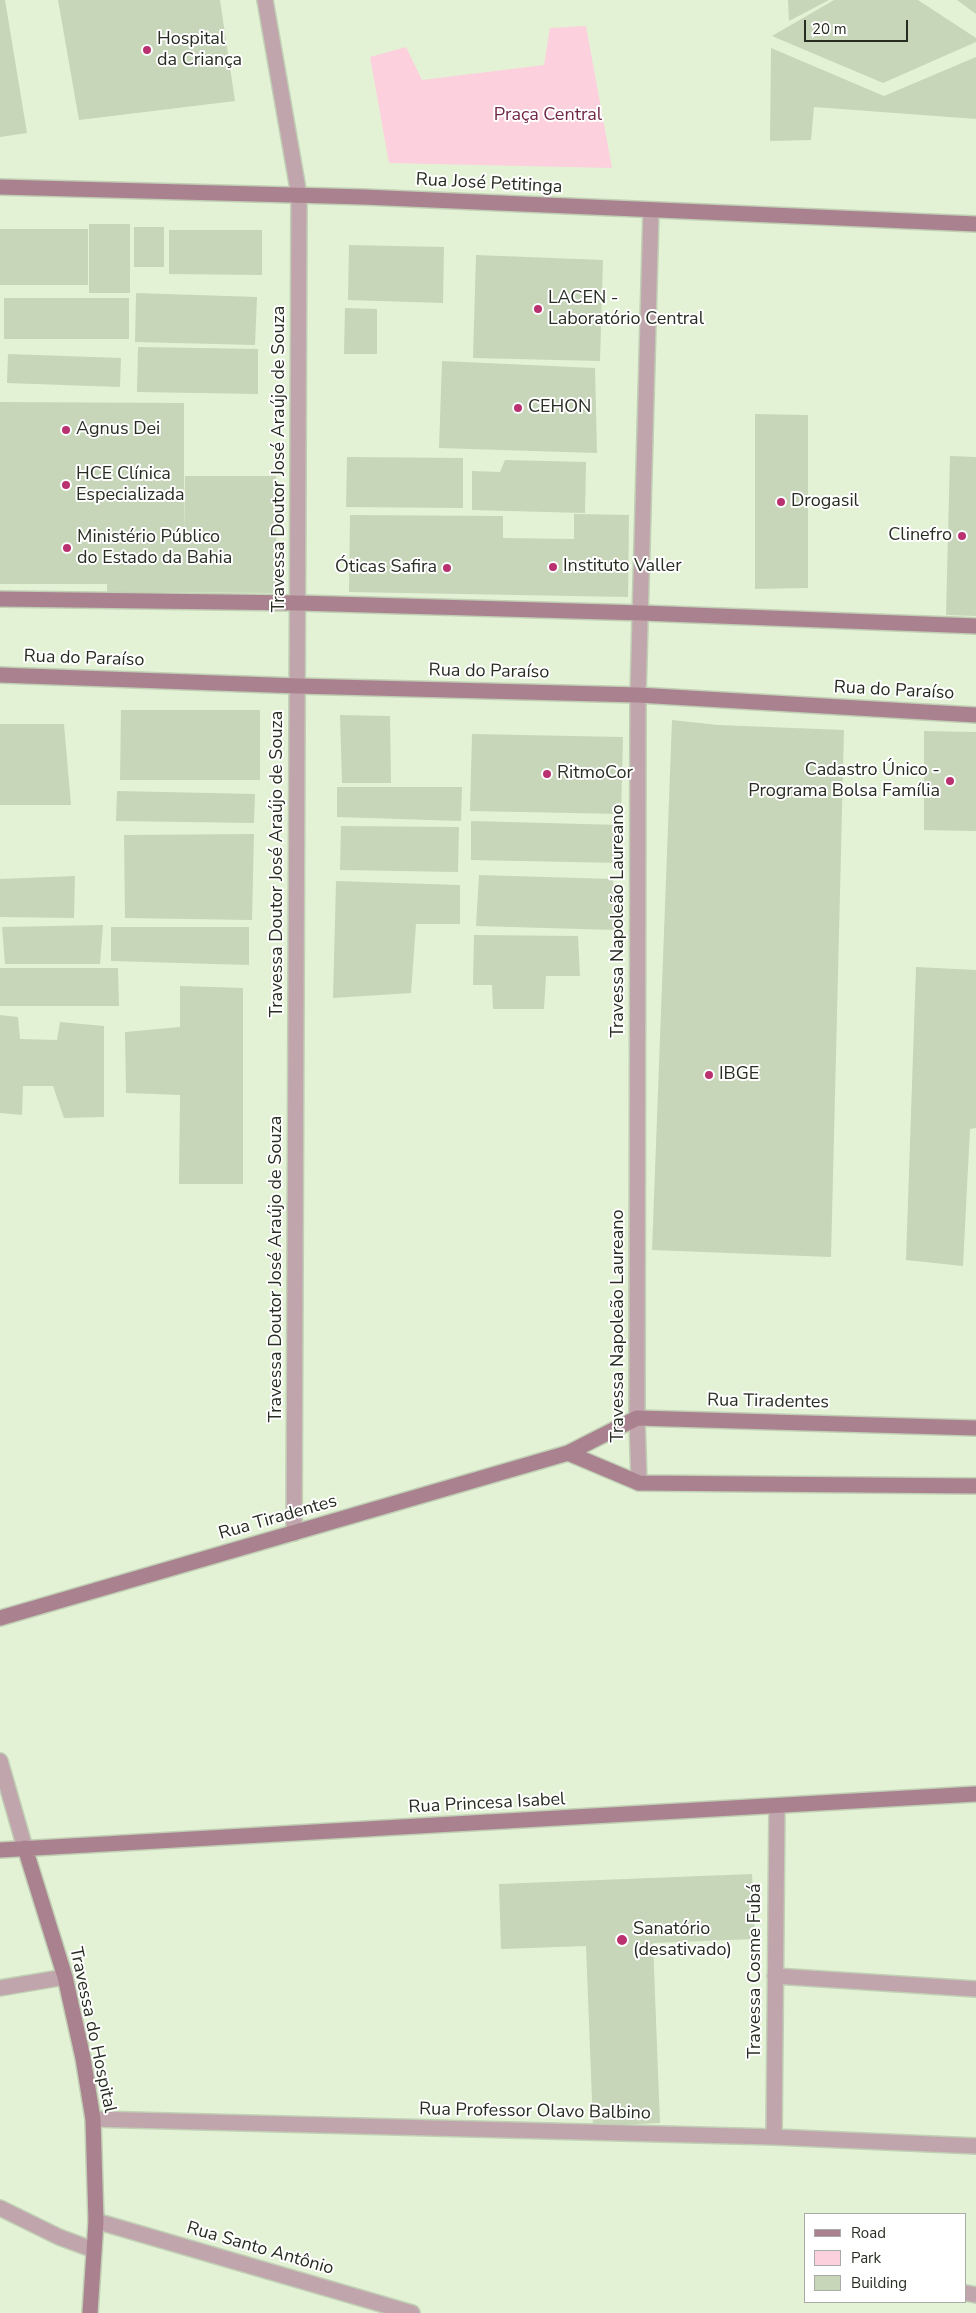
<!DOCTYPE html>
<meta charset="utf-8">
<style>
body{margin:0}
#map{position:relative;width:976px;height:2313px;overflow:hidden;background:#e3f2d5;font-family:"Nunito Sans",sans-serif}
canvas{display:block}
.legend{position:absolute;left:804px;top:2213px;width:162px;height:90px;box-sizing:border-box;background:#fff;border:1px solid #a9aba7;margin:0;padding:6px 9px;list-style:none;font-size:15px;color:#282d22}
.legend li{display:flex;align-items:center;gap:10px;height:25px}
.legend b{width:25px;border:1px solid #a9aba7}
.scale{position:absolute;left:804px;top:20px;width:104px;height:22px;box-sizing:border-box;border:2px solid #282d22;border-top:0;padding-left:6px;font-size:15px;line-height:18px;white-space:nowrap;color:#282d22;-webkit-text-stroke:4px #fff;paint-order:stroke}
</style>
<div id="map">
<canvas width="976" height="2313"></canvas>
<ul class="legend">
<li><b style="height:6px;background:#aa828f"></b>Road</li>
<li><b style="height:14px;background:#fdd0de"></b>Park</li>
<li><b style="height:14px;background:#c7d5b9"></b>Building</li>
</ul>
<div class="scale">20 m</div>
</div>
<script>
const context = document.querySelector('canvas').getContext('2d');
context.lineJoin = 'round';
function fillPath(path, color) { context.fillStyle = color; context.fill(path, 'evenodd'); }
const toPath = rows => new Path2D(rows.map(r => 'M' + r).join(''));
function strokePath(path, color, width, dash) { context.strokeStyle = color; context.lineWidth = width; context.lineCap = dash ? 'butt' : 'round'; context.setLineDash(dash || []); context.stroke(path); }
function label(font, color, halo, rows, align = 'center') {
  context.font = font + ' "Nunito Sans",sans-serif'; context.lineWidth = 4; context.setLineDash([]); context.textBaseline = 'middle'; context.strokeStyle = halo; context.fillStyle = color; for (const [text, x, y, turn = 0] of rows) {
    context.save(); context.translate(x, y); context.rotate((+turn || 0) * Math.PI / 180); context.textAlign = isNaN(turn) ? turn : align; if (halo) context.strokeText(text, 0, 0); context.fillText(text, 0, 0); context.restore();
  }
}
const green = toPath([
 [586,26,612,168,389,163,370,57,406,47,422,80,544,65,550,28]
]);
const building = toPath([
 [0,0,5,0,27,133,0,137],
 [58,0,220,0,235,101,79,120],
 [788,0,829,0,789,21],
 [834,0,918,0,976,38,976,42,883,83,772,36],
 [957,0,976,0,976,14],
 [771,48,884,96,976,57,976,119,814,107,811,140,770,141],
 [89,224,130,224,130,293,89,293],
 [134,227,164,227,164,267,134,267],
 [0,229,88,229,88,285,0,285],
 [169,230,262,230,262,275,169,274],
 [349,245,444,247,443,303,348,300],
 [476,255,603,260,600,361,473,358],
 [136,293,257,297,255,345,135,342],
 [4,298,129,298,129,339,4,339],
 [345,308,377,309,377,354,344,354],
 [138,347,258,349,258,394,137,392],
 [8,354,121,358,120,387,7,383],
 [442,361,595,368,597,453,439,448],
 [0,402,184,403,184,539,185,476,276,476,277,593,134,592,107,595,107,584,0,584],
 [755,414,808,415,808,588,755,589],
 [950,456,976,457,976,616,946,615],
 [347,457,463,458,463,508,346,507],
 [505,460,586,462,585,513,472,510,472,471,500,472],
 [574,514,629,515,628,597,349,592,350,515,503,516,503,538,574,539],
 [121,710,260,710,260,780,120,780],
 [340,715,390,716,391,783,342,783],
 [672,720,718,725,844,730,831,1257,652,1250],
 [0,724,64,724,71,805,0,805],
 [924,731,976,732,976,831,924,830],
 [472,734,623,737,621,814,470,811],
 [337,787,462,787,461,821,337,817],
 [117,791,255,794,254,823,116,821],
 [471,821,620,825,620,863,471,860],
 [341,826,459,827,458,872,340,870],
 [254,834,252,920,125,918,124,835],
 [479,875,613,879,616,930,476,926],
 [75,876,74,918,0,917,0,879],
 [336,881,460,885,460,924,416,924,411,993,333,998],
 [103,925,100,964,5,964,2,927],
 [111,927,249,927,249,965,111,961],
 [474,935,578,936,580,976,546,976,544,1009,493,1009,492,985,473,985],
 [916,967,976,970,976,1128,970,1129,963,1266,906,1260],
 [0,968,118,968,119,1006,0,1006],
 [180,986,243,988,243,1184,179,1184,180,1095,126,1093,125,1032,180,1027],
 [0,1015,18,1017,20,1039,57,1040,60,1022,104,1026,104,1117,64,1118,53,1086,23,1086,22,1115,0,1113],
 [752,1874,755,1939,653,1943,660,2123,593,2126,586,1946,501,1949,499,1884]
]);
const lane = toPath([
 [0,2208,59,2237,94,2250]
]);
const street = toPath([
 [265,0,299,195,294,1533],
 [639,1483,637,1418,638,695,651,210],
 [0,1761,25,1848],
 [775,1976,976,1989],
 [0,1988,65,1977],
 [93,2119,774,2137,976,2146],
 [774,2137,777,1806],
 [96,2221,412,2313],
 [966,2293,976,2295]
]);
const secondary = toPath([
 [0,187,364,197,976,224],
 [0,599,299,603,642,613,976,626],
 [0,675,298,686,638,695,976,715],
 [568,1453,639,1483,976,1486],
 [0,1618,568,1453,637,1418,976,1428],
 [25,1848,65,1977,83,2058,93,2119,96,2221,90,2313],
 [0,1850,976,1794]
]);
const markers = [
 [147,50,5,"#ba3170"],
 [538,309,5,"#ba3170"],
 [518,408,5,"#ba3170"],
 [66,430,5,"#ba3170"],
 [66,485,5,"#ba3170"],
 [781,502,5,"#ba3170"],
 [962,536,5,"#ba3170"],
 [67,548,5,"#ba3170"],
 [553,567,5,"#ba3170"],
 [447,568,5,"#ba3170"],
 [547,774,5,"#ba3170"],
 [950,781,5,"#ba3170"],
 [709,1075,5,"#ba3170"],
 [622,1940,6,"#ba3170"]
];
const poiNames = [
 ["Hospital",157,40],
 ["da Criança",157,61],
 ["LACEN -",548,299],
 ["Laboratório Central",548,320],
 ["CEHON",528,408],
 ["Agnus Dei",76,430],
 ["HCE Clínica",76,475],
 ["Especializada",76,496],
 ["Drogasil",791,502],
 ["Clinefro",952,536,"right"],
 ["Ministério Público",77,538],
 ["do Estado da Bahia",77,559],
 ["Instituto Valler",563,567],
 ["Óticas Safira",437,568,"right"],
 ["Cadastro Único -",940,771,"right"],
 ["Programa Bolsa Família",940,792,"right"],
 ["RitmoCor",557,774],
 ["IBGE",719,1075],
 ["Sanatório",633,1930],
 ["(desativado)",633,1951]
];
const parkNames = [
 ["Praça Central",548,116]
];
const streetNames = [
 ["Rua José Petitinga",489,184,3],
 ["Travessa Doutor José Araújo de Souza",280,459,-90],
 ["Rua do Paraíso",84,659,2],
 ["Rua do Paraíso",489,672,1],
 ["Rua do Paraíso",894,691,3],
 ["Travessa Doutor José Araújo de Souza",278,864,-90],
 ["Travessa Napoleão Laureano",619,921,-90],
 ["Travessa Doutor José Araújo de Souza",277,1269,-90],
 ["Travessa Napoleão Laureano",619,1326,-90],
 ["Rua Tiradentes",768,1402,1],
 ["Rua Tiradentes",278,1518,-16],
 ["Rua Princesa Isabel",487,1804,-3],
 ["Travessa Cosme Fubá",756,1971,-90],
 ["Travessa do Hospital",92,2030,78],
 ["Rua Professor Olavo Balbino",535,2112,1],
 ["Rua Santo Antônio",260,2249,16]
];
fillPath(green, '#fdd0de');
fillPath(building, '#c7d5b9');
strokePath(lane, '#c1cfb5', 18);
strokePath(street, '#c1cfb5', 18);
strokePath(secondary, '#c1cfb5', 18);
strokePath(lane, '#c1a5ad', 15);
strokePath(street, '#c1a5ad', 15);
strokePath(secondary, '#aa828f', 15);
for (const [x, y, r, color] of markers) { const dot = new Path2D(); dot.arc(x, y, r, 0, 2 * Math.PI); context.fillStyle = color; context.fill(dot); strokePath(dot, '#fff', 2); }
label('18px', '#282d22', '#fff', poiNames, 'left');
label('18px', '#712846', '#fff', parkNames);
label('18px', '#282d22', '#fff', streetNames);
</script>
